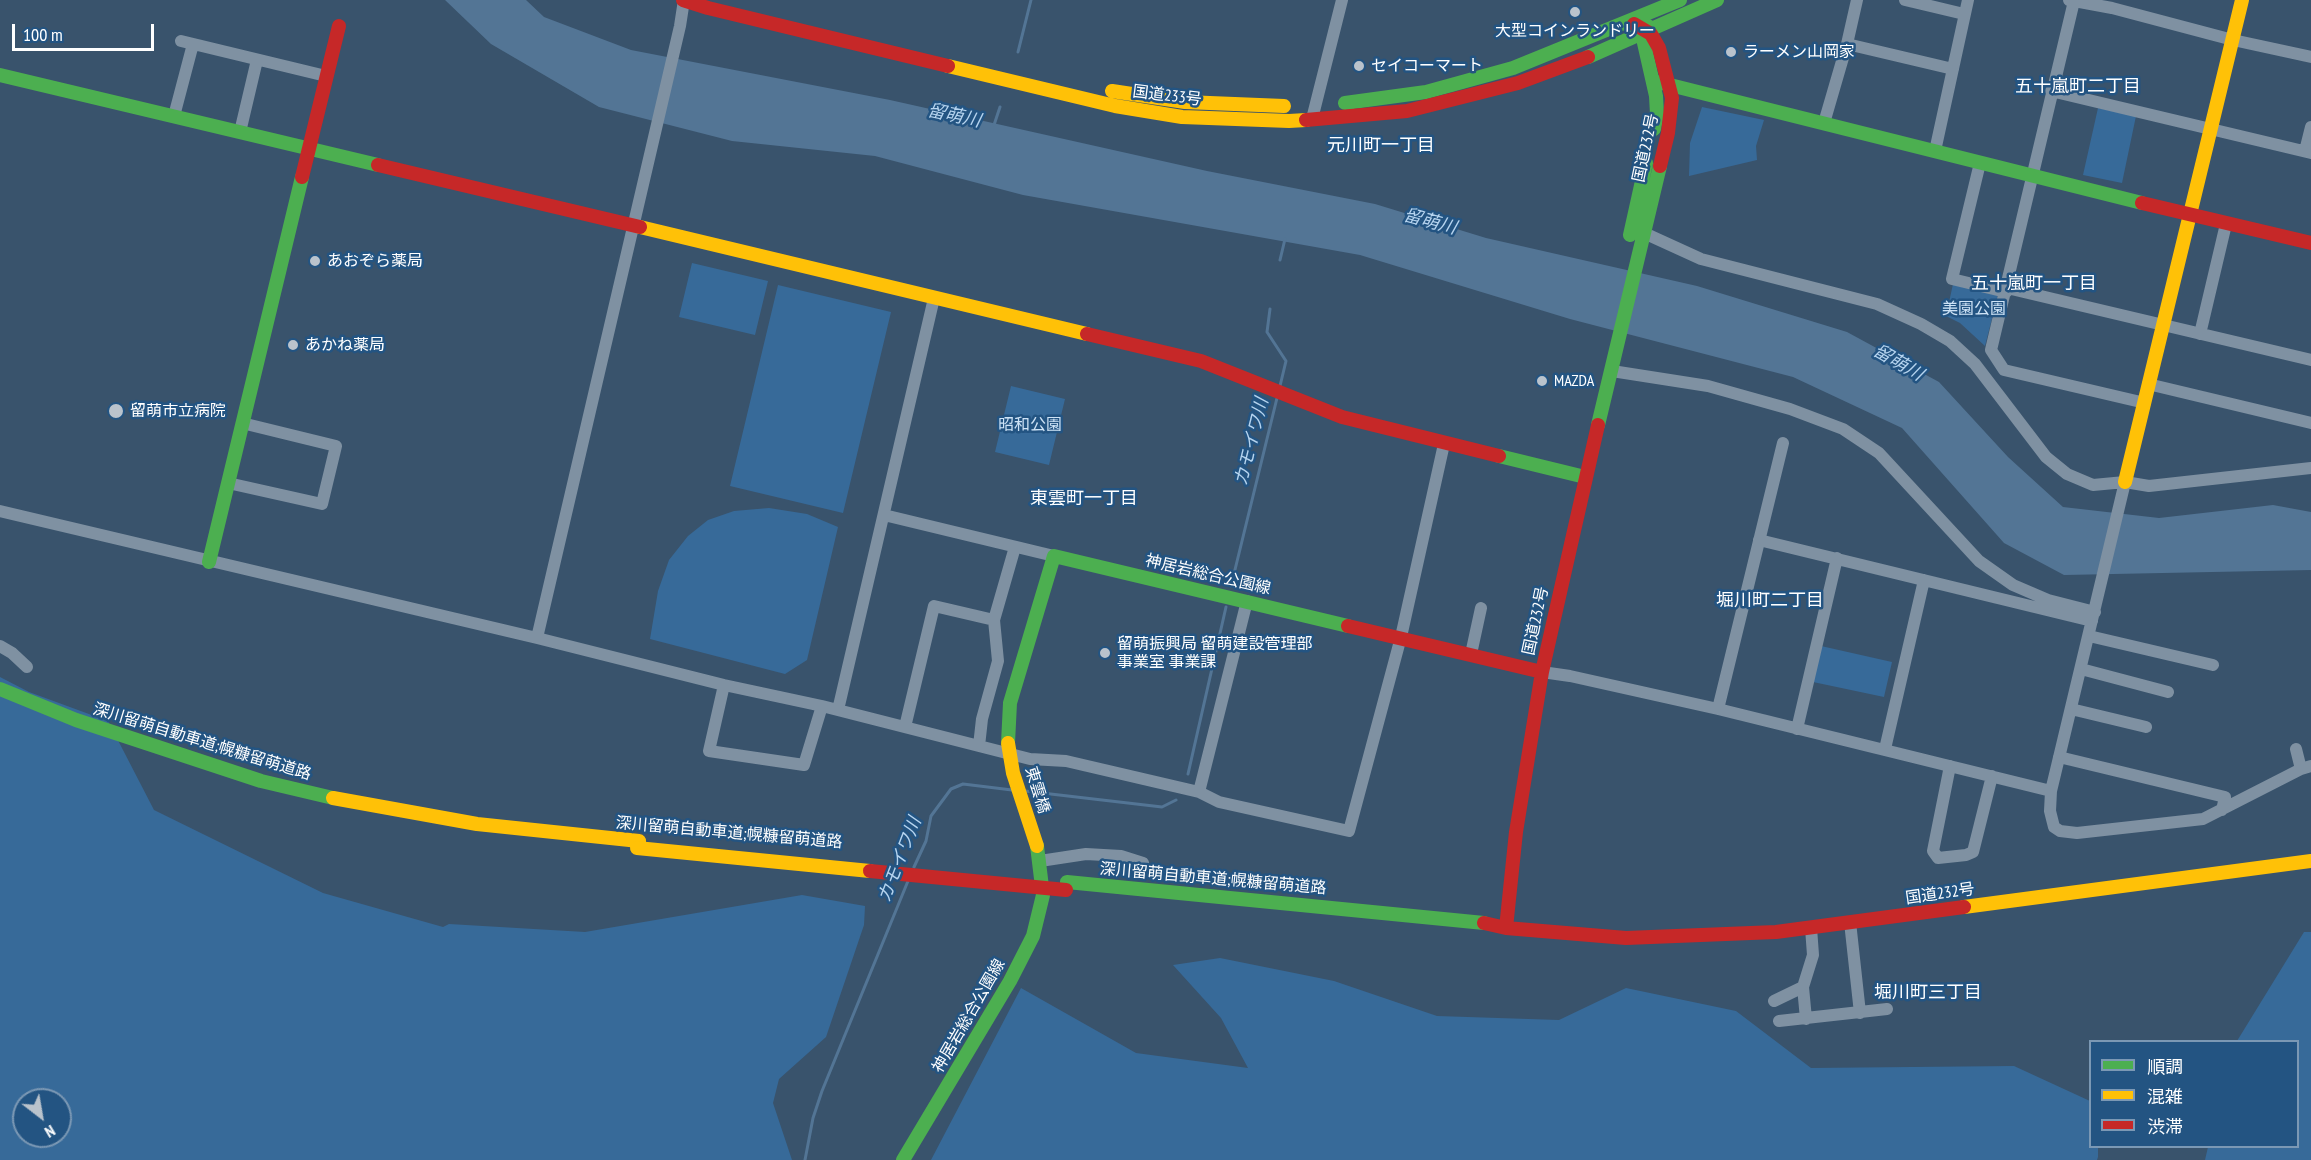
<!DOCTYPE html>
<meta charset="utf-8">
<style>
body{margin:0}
#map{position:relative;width:2311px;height:1160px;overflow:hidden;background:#39536c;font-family:"PT Sans Narrow","Noto Sans JP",sans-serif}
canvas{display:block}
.legend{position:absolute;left:2089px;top:1040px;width:210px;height:108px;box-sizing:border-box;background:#235482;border:2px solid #7b98b4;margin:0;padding:8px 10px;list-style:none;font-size:18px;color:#fff}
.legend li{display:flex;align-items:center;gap:12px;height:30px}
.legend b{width:30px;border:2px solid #7b98b4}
.north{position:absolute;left:12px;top:1088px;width:60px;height:60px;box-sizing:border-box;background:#235482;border:2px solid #7b98b4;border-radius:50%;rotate:149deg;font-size:16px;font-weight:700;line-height:24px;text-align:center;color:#fff}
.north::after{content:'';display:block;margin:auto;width:21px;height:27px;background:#bac3cc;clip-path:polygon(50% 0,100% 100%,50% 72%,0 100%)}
.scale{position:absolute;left:12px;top:24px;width:142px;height:27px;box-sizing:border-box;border:3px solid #fff;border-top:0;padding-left:8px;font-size:18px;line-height:21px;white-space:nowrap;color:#fff;-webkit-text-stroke:4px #235482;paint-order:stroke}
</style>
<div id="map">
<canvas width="2311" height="1160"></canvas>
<ul class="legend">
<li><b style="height:8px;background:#4caf50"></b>順調</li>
<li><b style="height:8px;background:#ffc107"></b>混雑</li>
<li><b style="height:8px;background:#c62828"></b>渋滞</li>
</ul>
<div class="north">N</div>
<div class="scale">100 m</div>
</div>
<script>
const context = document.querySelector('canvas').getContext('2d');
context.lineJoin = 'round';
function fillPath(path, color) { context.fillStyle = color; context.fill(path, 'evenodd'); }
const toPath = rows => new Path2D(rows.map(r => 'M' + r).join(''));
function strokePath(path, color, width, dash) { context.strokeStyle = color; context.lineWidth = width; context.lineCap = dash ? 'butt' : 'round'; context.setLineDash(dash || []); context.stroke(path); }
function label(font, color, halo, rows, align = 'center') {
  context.font = font + ' "PT Sans Narrow","Noto Sans JP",sans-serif'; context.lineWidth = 5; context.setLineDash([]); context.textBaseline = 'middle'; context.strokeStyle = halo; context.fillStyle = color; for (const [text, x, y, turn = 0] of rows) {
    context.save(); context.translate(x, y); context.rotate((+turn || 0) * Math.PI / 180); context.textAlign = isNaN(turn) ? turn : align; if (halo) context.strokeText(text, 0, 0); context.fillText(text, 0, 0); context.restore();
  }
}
const green = toPath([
 [1702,107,1764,120,1756,146,1757,160,1689,176,1690,143],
 [2098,108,2136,116,2122,183,2083,175],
 [692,263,768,281,755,335,679,317],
 [1953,284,1998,295,1985,346,1960,323,1946,316],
 [778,285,891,312,843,513,730,486],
 [1011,386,1065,399,1049,465,995,452],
 [769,508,807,514,838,527,807,660,785,674,650,639,658,591,669,560,688,536,708,520,734,511],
 [1821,646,1892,662,1884,697,1813,682],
 [0,677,29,692,108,721,154,810,323,893,443,927,449,924,585,932,802,895,865,906,864,925,826,1037,779,1079,773,1103,792,1160,0,1160],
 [24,1100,60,1100,60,1136,24,1136],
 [2304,932,2311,932,2311,1160,2205,1160,2208,1147,2298,1146,2298,1042,2237,1041],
 [1220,958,1334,981,1437,1016,1559,1020,1626,988,1736,1011,1811,1068,2014,1066,2090,1101,2090,1146,2098,1147,2098,1157,2097,1160,931,1160,1021,988,1136,1053,1248,1068,1221,1018,1173,965]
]);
const water = toPath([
 [445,0,526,0,544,17,631,50,890,100,1207,171,1375,204,1486,238,1697,286,1847,332,1939,382,2008,457,2063,507,2159,518,2273,505,2311,512,2311,570,2064,575,2004,543,1902,428,1793,377,1570,319,1360,255,1023,195,875,156,732,141,599,107,491,44]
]);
const stream = toPath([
 [1018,52,1031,0],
 [994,125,1000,107],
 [1280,260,1285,239],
 [1270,309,1267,332,1286,361,1280,386],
 [1231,586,1277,398],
 [1188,774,1226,607],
 [1025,791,1162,807,1176,800],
 [914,867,926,841,931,816,951,789,963,784,1012,790],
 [805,1160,813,1118,822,1091,908,881]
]);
const street = toPath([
 [1905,0,1964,14],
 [2069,0,2112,8,2233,40,2311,57],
 [2074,1,1991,350,2004,370,2145,403],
 [181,41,326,76],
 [1847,44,1953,69],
 [2051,91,2311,153],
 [174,116,193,44],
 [1312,119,1342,0],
 [1824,123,1847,44,1857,0],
 [240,132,257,60],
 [1935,151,1968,0],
 [2305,151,2311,127],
 [1980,163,1952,279,2006,292],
 [1644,233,1701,259,1877,304,1921,324,1950,341,1975,364,2046,457,2067,474,2093,485,2125,482,2149,486,2311,468],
 [2007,288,2311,360],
 [2200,334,2226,224],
 [1612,371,1708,386,1790,409,1843,429,1879,453,1979,561,2013,585,2048,600,2095,612],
 [2148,384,2311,423],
 [2125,482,2051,791,2050,811,2054,827,2060,831,2077,833,2203,819,2301,769,2311,766],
 [228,483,322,504,336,446,242,423],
 [0,511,537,638,724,685,822,706,1030,759,1066,761,1199,792,1219,802,1349,831,1401,637,1444,444],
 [884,515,1054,556],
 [1759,540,2092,621],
 [2089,636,2213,665],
 [537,638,680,26,684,0],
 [0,646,12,653,27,667],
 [1471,654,1481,608],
 [2081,669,2168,692],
 [1542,672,1570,676,1718,709,2051,791],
 [724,685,709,751,804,765,822,706],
 [1718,709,1783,443],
 [2071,709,2146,727],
 [838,710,934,298],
 [905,727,934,606,994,620],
 [1797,729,1837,558],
 [979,746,982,719,998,661,994,620,1015,547],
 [1885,749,1924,580],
 [2296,749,2301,769],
 [2059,757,2225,797,2222,810],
 [1950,766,1933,851,1938,858,1966,855,1973,852,1992,776],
 [1199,792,1247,601],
 [1040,861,1086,854,1121,856,1143,863],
 [1850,922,1860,1013],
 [1774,1001,1803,987],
 [1806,1019,1803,987,1813,955,1811,928],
 [1779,1021,1887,1009]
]);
const fast = toPath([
 [1648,26,1645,30,1644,43,1656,96,1657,114,1654,129],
 [1588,57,1717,0],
 [0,75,378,165],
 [1658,82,2142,203],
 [1345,103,1426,92,1513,68,1680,0],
 [1630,235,1646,163],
 [1598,425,1660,166],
 [1499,456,1585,477],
 [209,562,302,177],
 [0,689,76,720,261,781,333,798],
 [1008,743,1010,703,1054,556,1348,626],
 [1067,882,1484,923],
 [903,1160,1010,981,1033,936,1043,895,1037,846]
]);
const slow = toPath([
 [948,66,1115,106,1182,117,1289,121,1306,120],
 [1112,91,1185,102,1284,106],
 [640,227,1087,334],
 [2125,482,2242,0],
 [333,798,477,824,639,841],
 [1964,907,2311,861]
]);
const jam = toPath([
 [683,0,708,8,948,66],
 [1634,24,1651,34,1659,48,1672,98,1668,133,1660,166],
 [1306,120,1407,111,1518,83,1588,57],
 [378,165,640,227],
 [302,177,339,26],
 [2142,203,2311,243],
 [1087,334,1201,361,1342,417,1499,456],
 [1348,626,1542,672],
 [1484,923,1506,928,1626,938,1776,932,1964,907],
 [1506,928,1516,832,1542,672,1598,425]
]);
const slowBridge = toPath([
 [1008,743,1013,773,1037,846],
 [637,848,870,871]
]);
const jamBridge = toPath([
 [870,871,1066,890]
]);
const markers = [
 [1575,12,6,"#bac3cc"],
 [1731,52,6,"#bac3cc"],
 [1359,66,6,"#bac3cc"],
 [315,261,6,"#bac3cc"],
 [293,345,6,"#bac3cc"],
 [1542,381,6,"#bac3cc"],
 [116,411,8,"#bac3cc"],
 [1105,653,6,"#bac3cc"]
];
const poiNames = [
 ["大型コインランドリー",1575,31,"center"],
 ["ラーメン山岡家",1743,52],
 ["セイコーマート",1371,66],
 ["あおぞら薬局",327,261],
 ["あかね薬局",305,345],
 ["MAZDA",1554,381],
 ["留萌市立病院",130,411],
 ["留萌振興局 留萌建設管理部",1117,644],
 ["事業室 事業課",1117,662]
];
const streetNames = [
 ["国道233号",1167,96,7],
 ["国道232号",1646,148,-78],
 ["神居岩総合公園線",1208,575,13],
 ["国道232号",1536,621,-78],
 ["深川留萌自動車道;幌糠留萌道路",202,742,17],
 ["東雲橋",1037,790,73],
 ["深川留萌自動車道;幌糠留萌道路",729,833,5],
 ["深川留萌自動車道;幌糠留萌道路",1213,879,5],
 ["国道232号",1940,894,-8],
 ["神居岩総合公園線",969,1016,-60]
];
const parkNames = [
 ["美園公園",1974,309],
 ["昭和公園",1030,425]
];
const neighbourhoodNames = [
 ["五十嵐町二丁目",2078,87],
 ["元川町一丁目",1381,146],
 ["五十嵐町一丁目",2034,284],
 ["東雲町一丁目",1084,499],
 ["堀川町二丁目",1770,601],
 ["堀川町三丁目",1928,993]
];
const waterNames = [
 ["留萌川",954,116,12],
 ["留萌川",1430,222,15],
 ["留萌川",1898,363,30],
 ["カモイワ川",1252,442,-76],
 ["カモイワ川",900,860,-69]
];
fillPath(green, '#376a99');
fillPath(water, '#537595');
strokePath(stream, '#537595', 3);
strokePath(street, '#7f91a2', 12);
strokePath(fast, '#4caf50', 14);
strokePath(slow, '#ffc107', 14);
strokePath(jam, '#c62828', 14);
strokePath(slowBridge, '#ffc107', 14);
strokePath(jamBridge, '#c62828', 14);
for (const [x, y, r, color] of markers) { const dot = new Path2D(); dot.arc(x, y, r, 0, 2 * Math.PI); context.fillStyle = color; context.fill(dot); strokePath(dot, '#235482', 2); }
label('16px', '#fff', '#235482', poiNames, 'left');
label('16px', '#fff', '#235482', streetNames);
label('16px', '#cee3f6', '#235482', parkNames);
label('18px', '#fff', '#235482', neighbourhoodNames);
label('italic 18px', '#b6d4ef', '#235482', waterNames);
</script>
